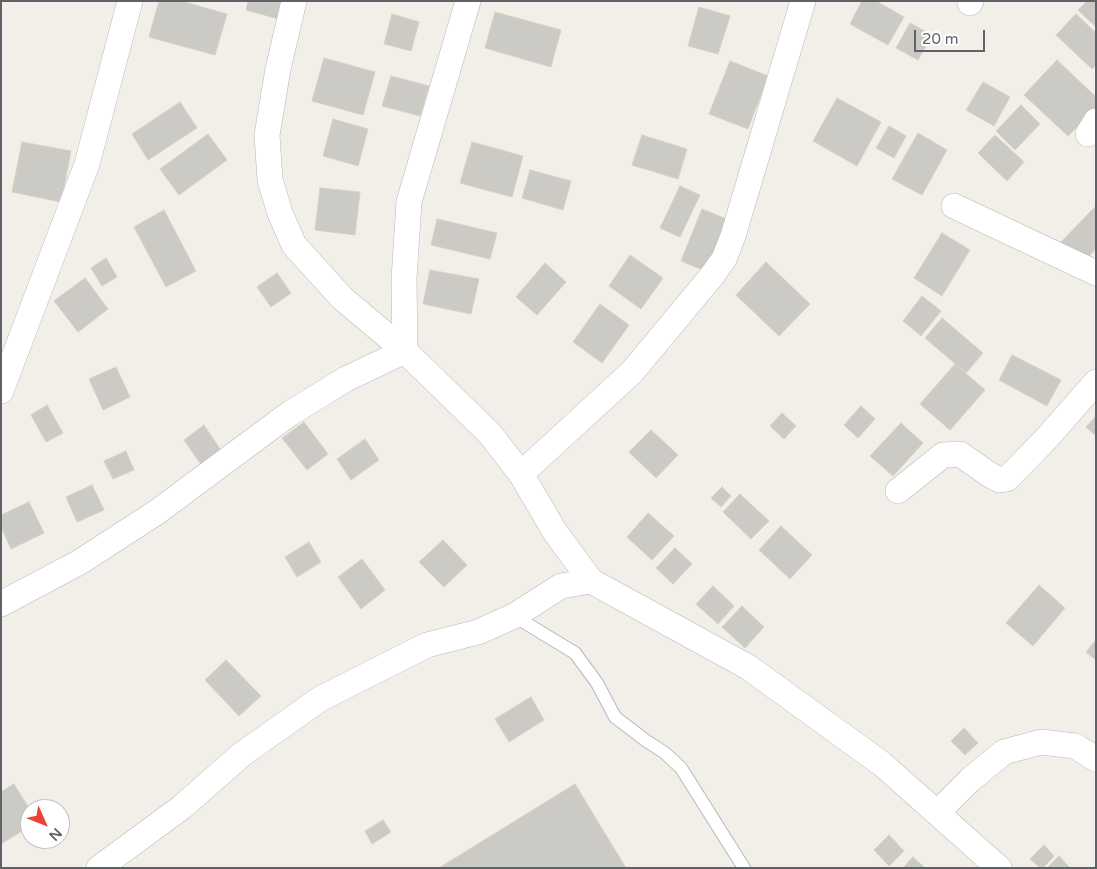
<!DOCTYPE html>
<style>
body{margin:0}
#map{position:relative;width:1097px;height:869px;overflow:hidden;background:#f1efe8;font-family:"Varela Round",sans-serif}
canvas{display:block}
.frame{position:absolute;inset:0;border:2px solid #5f6368;pointer-events:none}
.north{position:absolute;left:20px;top:799px;width:50px;height:50px;box-sizing:border-box;background:#fff;border:1px solid #bfc1c3;border-radius:50%;rotate:134deg;font-size:14px;font-weight:700;line-height:20px;text-align:center;color:#5f6368}
.north::after{content:'';display:block;margin:auto;width:18px;height:22px;background:#ea4335;clip-path:polygon(50% 0,100% 100%,50% 72%,0 100%)}
.scale{position:absolute;left:914px;top:30px;width:71px;height:22px;box-sizing:border-box;border:2px solid #5f6368;border-top:0;padding-left:6px;font-size:15px;line-height:18px;white-space:nowrap;color:#5f6368;-webkit-text-stroke:4px #fff;paint-order:stroke}
</style>
<div id="map">
<canvas width="1097" height="869"></canvas>
<div class="frame"></div>
<div class="north">N</div>
<div class="scale">20 m</div>
</div>
<script>
const context = document.querySelector('canvas').getContext('2d');
context.lineJoin = 'round';
function fillPath(path, color) { context.fillStyle = color; context.fill(path, 'evenodd'); }
const toPath = rows => new Path2D(rows.map(r => 'M' + r).join(''));
function strokePath(path, color, width, dash) { context.strokeStyle = color; context.lineWidth = width; context.lineCap = dash ? 'butt' : 'round'; context.setLineDash(dash || []); context.stroke(path); }
const building = toPath([
 [159,1,181,1,227,14,215,55,149,37,159,1],
 [248,1,287,1,282,20,246,10,248,1],
 [862,1,876,1,904,17,888,45,850,24,862,1],
 [1087,1,1096,1,1096,27,1078,10,1087,1],
 [699,7,730,16,718,54,688,46,699,7],
 [495,12,561,30,551,67,485,48,495,12],
 [392,14,419,22,411,51,384,44,392,14],
 [1076,14,1096,33,1096,65,1092,69,1056,35,1076,14],
 [910,23,932,35,918,60,896,48,910,23],
 [324,58,375,72,363,115,312,101,324,58],
 [1057,60,1096,97,1096,107,1068,136,1024,95,1057,60],
 [730,61,768,76,748,129,709,114,730,61],
 [391,76,429,86,420,116,382,106,391,76],
 [983,82,1010,97,994,126,966,110,983,82],
 [837,98,881,122,857,166,813,141,837,98],
 [180,102,197,128,148,160,132,134,180,102],
 [1021,105,1040,124,1015,150,996,131,1021,105],
 [333,119,368,129,358,166,323,156,333,119],
 [889,126,906,136,894,158,876,148,889,126],
 [918,133,947,150,922,195,892,179,918,133],
 [208,134,227,160,179,195,160,169,208,134],
 [642,135,687,149,678,179,632,165,642,135],
 [995,135,1024,162,1007,181,978,153,995,135],
 [22,142,71,151,61,202,12,192,22,142],
 [472,142,523,156,512,197,460,183,472,142],
 [530,170,571,181,563,210,522,198,530,170],
 [680,186,700,195,680,237,660,228,680,186],
 [320,188,360,192,355,235,315,230,320,188],
 [1096,206,1096,249,1082,264,1060,243,1096,206],
 [702,209,729,220,708,272,681,261,702,209],
 [164,210,196,271,166,287,134,227,164,210],
 [437,219,497,233,490,259,431,245,437,219],
 [942,233,970,250,942,296,914,278,942,233],
 [630,255,663,278,641,309,609,286,630,255],
 [106,258,117,277,102,286,91,268,106,258],
 [766,262,810,304,779,336,736,295,766,262],
 [545,263,566,282,537,315,516,297,545,263],
 [430,270,479,279,471,314,423,304,430,270],
 [277,273,291,293,271,307,257,287,277,273],
 [85,278,108,309,78,332,54,301,85,278],
 [922,296,941,311,921,336,903,321,922,296],
 [600,304,629,325,602,363,573,342,600,304],
 [942,318,983,353,966,373,925,338,942,318],
 [1012,355,1061,380,1047,406,999,380,1012,355],
 [955,364,985,390,950,430,920,404,955,364],
 [116,367,130,397,103,410,89,379,116,367],
 [47,405,63,433,46,442,31,415,47,405],
 [861,406,875,419,858,438,844,425,861,406],
 [782,413,796,426,784,439,770,426,782,413],
 [1096,416,1096,436,1086,427,1096,416],
 [304,422,328,454,307,470,282,438,304,422],
 [901,423,923,443,893,476,870,456,901,423],
 [204,425,224,455,204,469,184,440,204,425],
 [651,430,678,455,656,478,629,452,651,430],
 [365,439,379,460,351,480,337,459,365,439],
 [126,451,134,470,113,479,104,461,126,451],
 [92,485,104,510,77,522,66,497,92,485],
 [722,487,731,496,721,507,711,498,722,487],
 [740,494,769,521,751,539,723,512,740,494],
 [29,502,44,533,11,549,1,527,1,515,29,502],
 [648,513,674,536,652,560,627,537,648,513],
 [781,526,812,555,790,579,759,550,781,526],
 [443,540,467,565,444,587,419,562,443,540],
 [309,542,321,562,297,577,285,557,309,542],
 [675,548,692,564,673,584,656,568,675,548],
 [362,559,385,590,361,609,338,577,362,559],
 [1039,585,1065,608,1033,646,1006,623,1039,585],
 [713,586,734,606,718,624,696,604,713,586],
 [742,606,764,627,745,648,722,627,742,606],
 [1096,640,1096,660,1086,652,1096,640],
 [226,660,261,696,239,716,205,680,226,660],
 [531,697,544,720,509,742,495,719,531,697],
 [964,728,978,743,965,755,951,741,964,728],
 [14,784,30,810,30,826,1,844,1,792,14,784],
 [575,784,626,868,439,868,575,784],
 [383,820,391,832,372,844,365,831,383,820],
 [889,835,904,851,889,866,874,850,889,835],
 [1044,845,1054,856,1043,868,1040,868,1030,859,1044,845],
 [1059,856,1070,868,1047,868,1059,856],
 [913,857,925,868,903,868,913,857]
]);
const lane = toPath([
 [514,616,575,653,597,683,615,717,645,740,665,753,681,768,744,868]
]);
const street = toPath([
 [294,1,278,69,267,135,270,180,280,213,294,245,342,298,405,351,490,434,521,474,555,532,591,581,748,667,882,764,999,868],
 [970,3,971,1],
 [1088,134,1096,121],
 [954,206,1096,273],
 [1,391,87,164,130,1],
 [521,474,632,372,711,277,724,259,733,236,803,1],
 [898,491,943,455,960,454,990,475,1000,480,1007,479,1046,439,1096,382],
 [1,604,80,562,157,512,289,414,346,379,405,351,404,279,409,202,468,1],
 [937,813,970,780,1004,752,1041,742,1075,746,1096,759],
 [99,868,182,807,241,755,320,699,427,645,478,632,514,616,561,586,591,581]
]);
fillPath(building, '#cccac5');
strokePath(building, '#d6d1c6', 1);
strokePath(lane, '#b5b8bc', 14);
strokePath(street, '#b5b8bc', 26);
strokePath(lane, '#fff', 12);
strokePath(street, '#fff', 25);
</script>
